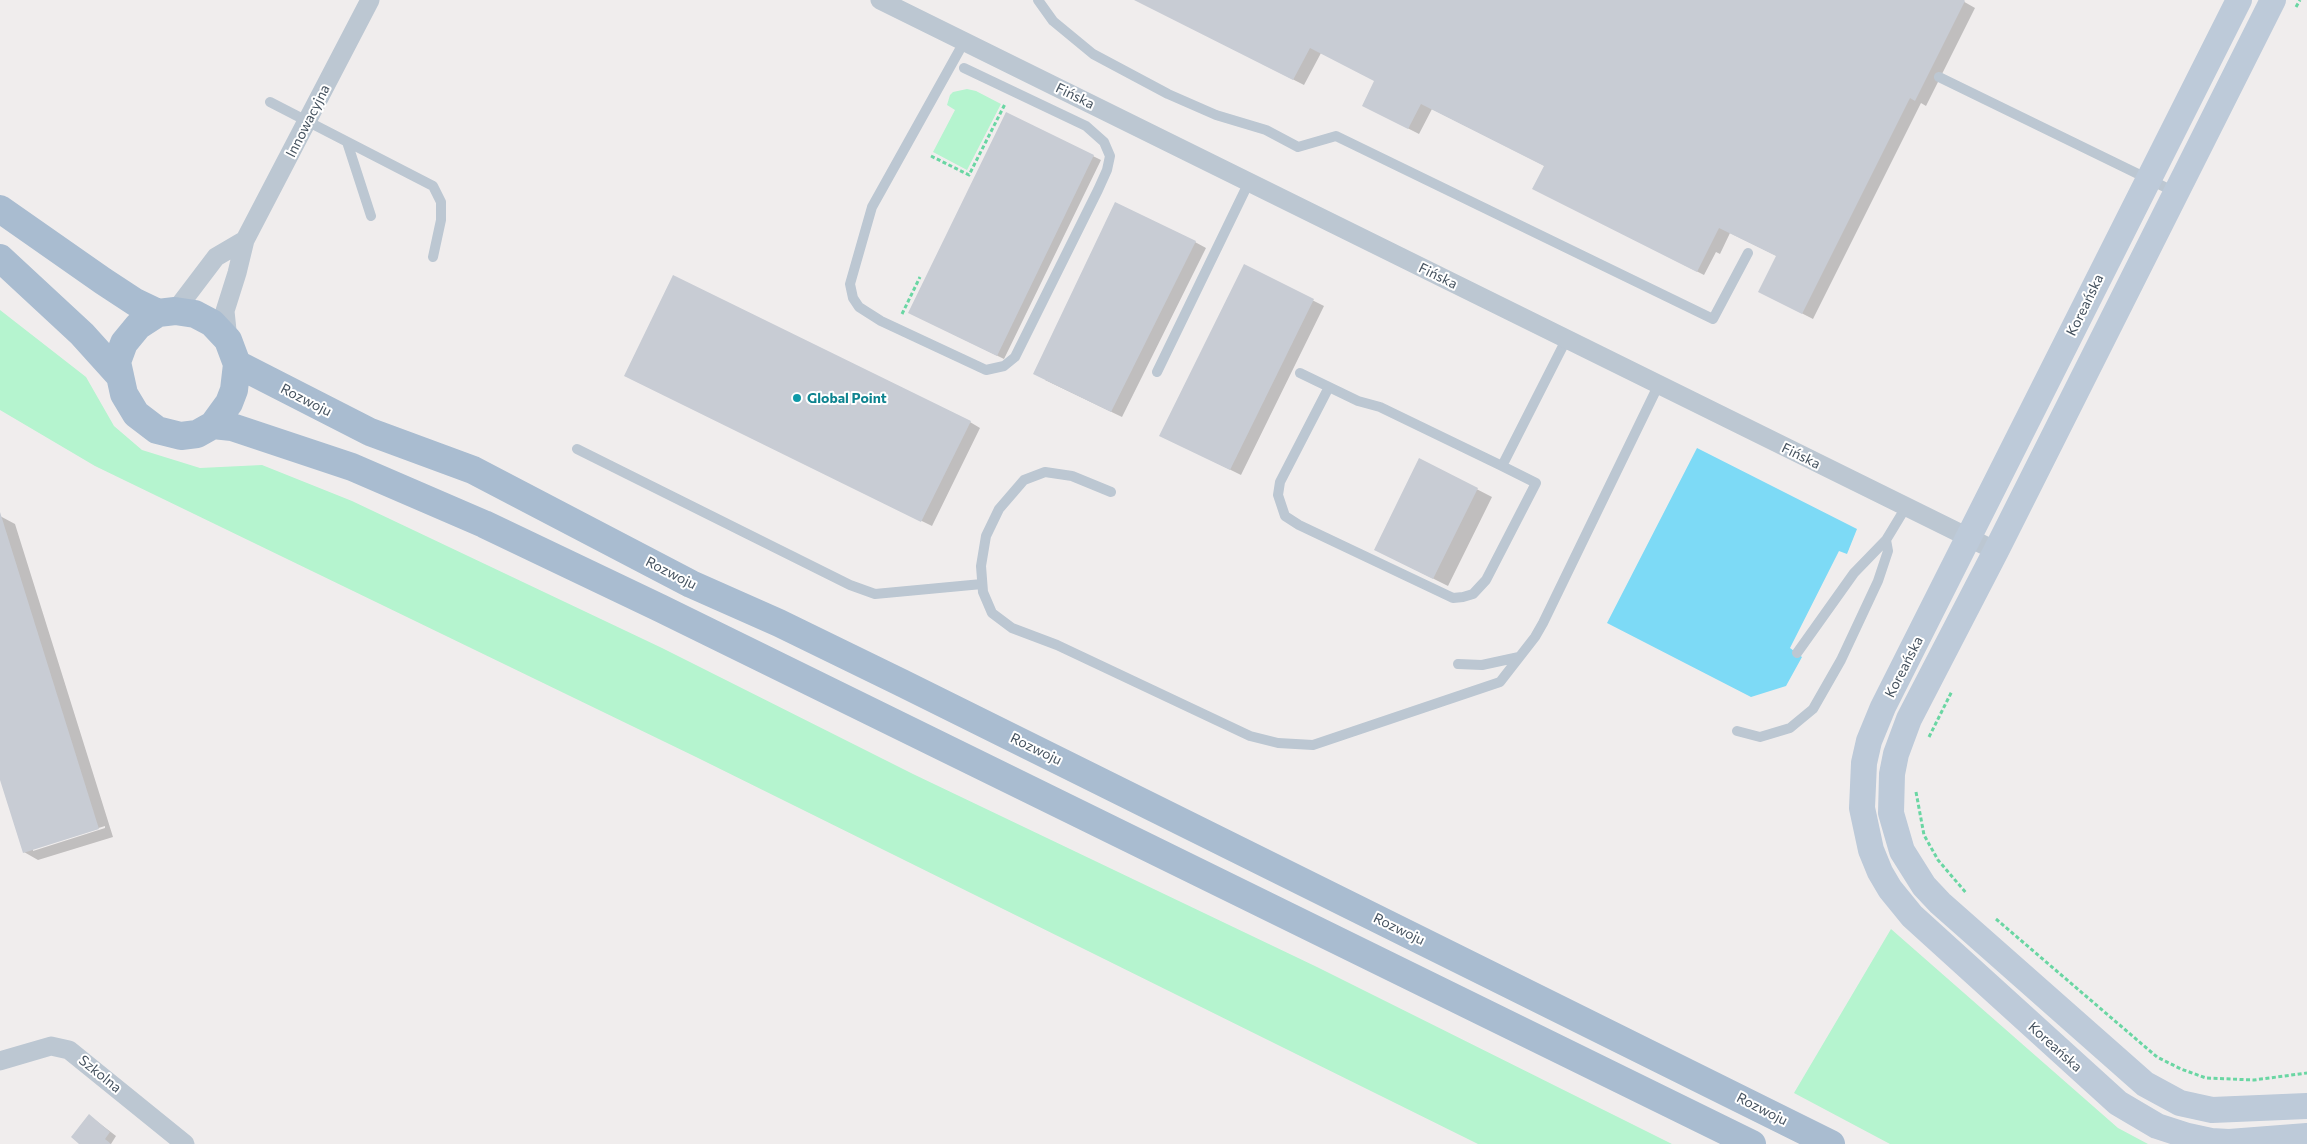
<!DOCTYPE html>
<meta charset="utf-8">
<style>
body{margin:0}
canvas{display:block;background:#f0eded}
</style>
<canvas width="2307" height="1144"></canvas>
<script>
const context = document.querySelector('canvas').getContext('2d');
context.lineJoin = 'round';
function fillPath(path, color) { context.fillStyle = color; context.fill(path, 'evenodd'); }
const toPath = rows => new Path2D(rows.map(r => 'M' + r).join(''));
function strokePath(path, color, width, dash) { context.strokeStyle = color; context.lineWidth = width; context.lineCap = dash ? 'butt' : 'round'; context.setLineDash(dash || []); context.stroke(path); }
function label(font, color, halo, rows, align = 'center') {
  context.font = font + ' Commissioner,sans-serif'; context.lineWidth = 4; context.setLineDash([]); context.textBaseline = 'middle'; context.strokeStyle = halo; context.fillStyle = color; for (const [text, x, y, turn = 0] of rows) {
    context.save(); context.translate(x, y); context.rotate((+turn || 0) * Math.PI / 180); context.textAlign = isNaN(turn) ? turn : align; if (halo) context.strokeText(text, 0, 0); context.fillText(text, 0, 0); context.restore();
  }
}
const green = toPath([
 [967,89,976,91,1001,104,967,170,933,152,955,110,947,105,950,95,953,92],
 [0,310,86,377,114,426,142,450,200,468,262,465,352,501,662,648,913,774,1317,967,1672,1144,1478,1144,696,757,95,466,0,410],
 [1891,929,2118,1128,2148,1144,1890,1144,1794,1093]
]);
const water = toPath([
 [1697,448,1857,529,1847,554,1839,551,1790,648,1802,657,1786,686,1751,697,1607,623]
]);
const shadow = toPath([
 [1136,0,1961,0,1975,8,1926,106,1921,103,1813,319,1770,297,1777,256,1730,233,1720,254,1716,252,1704,275,1544,194,1545,166,1432,109,1419,134,1374,111,1376,81,1321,53,1304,85],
 [1006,113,1101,160,1004,359,916,316],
 [1195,242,1206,248,1122,417,1045,380],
 [1244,266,1324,306,1241,475,1172,441],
 [636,381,970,422,980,428,932,526],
 [1420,460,1492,497,1448,586,1390,557],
 [0,516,15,524,113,837,38,860,24,852,0,776],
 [105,826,105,828,33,851,33,849],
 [90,1116,116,1136,111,1144,81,1144]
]);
const building = toPath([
 [1134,0,1964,0,1965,1,1915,101,1910,98,1802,314,1758,292,1776,256,1719,228,1697,272,1532,189,1544,166,1421,104,1408,129,1362,106,1374,81,1310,48,1293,80],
 [1006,112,1094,155,997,356,908,313],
 [1115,202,1196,241,1111,412,1033,374],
 [1244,264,1314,299,1230,470,1159,436],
 [673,275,971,421,921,522,624,376],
 [1419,458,1478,488,1433,579,1374,550],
 [0,512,99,829,23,853,0,780],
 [89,1114,110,1132,105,1139,111,1144,79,1144,71,1137]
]);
const path = toPath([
 [2296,7,2300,0],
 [931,156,969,175,1005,104],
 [902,314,920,277],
 [1929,737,1952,691],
 [1916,792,1924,835,1938,860,1967,894],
 [1996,919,2157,1057,2181,1069,2206,1078,2254,1080,2307,1073]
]);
const lane = toPath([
 [1038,0,1053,21,1093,54,1168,94,1216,115,1266,130,1298,147,1336,136,1713,319,1748,253],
 [964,68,1086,126,1104,142,1110,156,1107,170,1098,190,1015,357,1004,366,986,370,881,321,859,307,853,298,850,284,872,207,964,42],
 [1939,77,2175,192],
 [270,102,433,186,441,202,441,220,433,257],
 [347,142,371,216],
 [1157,372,1249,182],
 [1300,373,1329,387,1280,482,1278,495,1285,516,1299,525,1453,598,1463,597,1473,594,1486,580,1536,483,1502,466,1566,340],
 [1329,387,1358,401,1380,407,1502,466],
 [577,449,850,585,875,594,982,584],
 [1111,492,1072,476,1045,472,1024,480,999,509,986,536,981,566,983,592,992,613,1012,628,1057,645,1250,736,1278,743,1313,745,1500,682,1535,637,1543,623,1658,386],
 [1797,653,1854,573,1886,540],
 [1458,664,1482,665,1519,657],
 [1737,731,1760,737,1790,728,1813,709,1841,660,1878,581,1888,551,1886,540,1906,507]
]);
const street = toPath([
 [880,0,1996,551],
 [175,311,216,257,245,240],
 [228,340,225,311,237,273,245,240,370,0],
 [0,1061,51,1046,69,1050,185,1144]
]);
const secondary = toPath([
 [2239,0,1883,707,1869,741,1864,763,1862,808,1871,850,1880,872,1890,889,1912,916,2118,1103,2157,1126,2188,1136,2211,1141,2229,1142,2307,1136],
 [2273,0,1996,551,1909,719,1896,754,1892,774,1891,813,1902,851,1924,886,1940,903,2145,1084,2180,1103,2212,1110,2307,1106]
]);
const primary = toPath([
 [0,209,103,281,135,302,158,313],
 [0,258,82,334,119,375],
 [175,311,195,314,212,323,228,340,237,364,234,390,229,403,213,425,197,434,181,436,157,430,136,414,124,394,117,362,124,343,138,326,158,313,175,311],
 [237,364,370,432,473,470,691,584,779,623,902,683,1831,1144],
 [213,425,232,427,352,467,484,524,660,608,1752,1144]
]);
const markers = [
 [797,398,5,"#0f9aa8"]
];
const streetNames = [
 ["Fińska",1075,96,26],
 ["Innowacyjna",308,121,-63],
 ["Fińska",1438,276,26],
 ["Koreańska",2085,305,-64],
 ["Rozwoju",306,400,27],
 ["Fińska",1801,456,26],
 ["Rozwoju",671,573,27],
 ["Koreańska",1904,667,-63],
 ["Rozwoju",1036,749,26],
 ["Rozwoju",1399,929,26],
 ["Koreańska",2055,1047,42],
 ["Szkolna",100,1074,39],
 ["Rozwoju",1762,1109,27]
];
const cultureNames = [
 ["Global Point",807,398]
];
fillPath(green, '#b5f4cf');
fillPath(water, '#7ddaf6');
fillPath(shadow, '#0003');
fillPath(building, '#c8ccd4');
strokePath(path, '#6ad6a3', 3, [4, 2.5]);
strokePath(lane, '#bcc7d2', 10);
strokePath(street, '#bcc7d2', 19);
strokePath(secondary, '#bdcad9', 26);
strokePath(primary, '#a9bcd0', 28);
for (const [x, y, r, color] of markers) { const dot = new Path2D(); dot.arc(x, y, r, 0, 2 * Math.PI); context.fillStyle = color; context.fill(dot); strokePath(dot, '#fff', 2); }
label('14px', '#43505d', '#fff', streetNames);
label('bold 14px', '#0d838f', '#fff', cultureNames, 'left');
</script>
